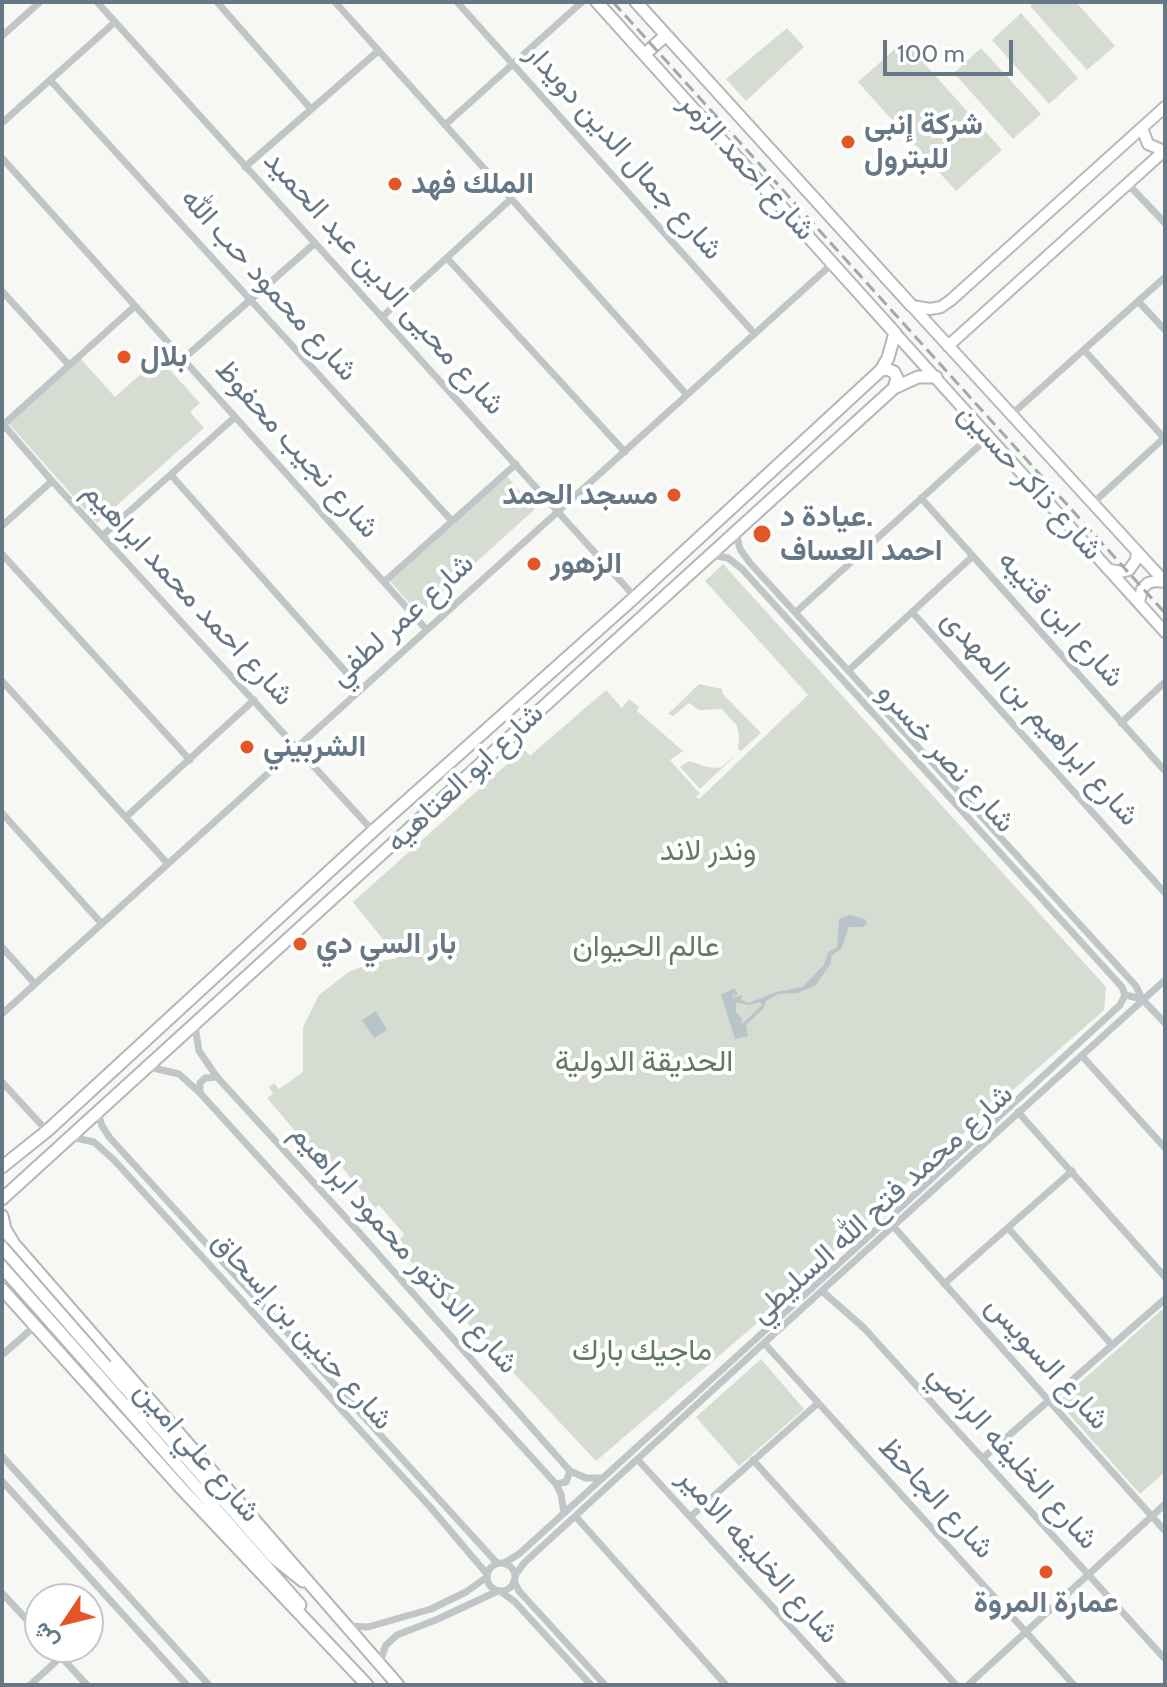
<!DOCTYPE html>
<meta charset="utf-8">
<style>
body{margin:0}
#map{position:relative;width:1167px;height:1687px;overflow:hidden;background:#f7f7f4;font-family:Cabin,Vazirmatn,sans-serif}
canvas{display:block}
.frame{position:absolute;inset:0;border:4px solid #667785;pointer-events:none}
.north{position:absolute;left:24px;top:1583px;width:80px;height:80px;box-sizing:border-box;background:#fff;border:2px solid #c2c9ce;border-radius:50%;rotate:235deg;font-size:22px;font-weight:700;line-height:32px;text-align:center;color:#667785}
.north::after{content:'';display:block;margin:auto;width:28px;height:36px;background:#e45628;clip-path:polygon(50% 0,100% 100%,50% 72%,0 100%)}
.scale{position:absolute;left:883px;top:40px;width:130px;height:36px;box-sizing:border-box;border:4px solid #667785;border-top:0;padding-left:10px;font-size:24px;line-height:28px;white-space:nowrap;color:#667785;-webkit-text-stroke:6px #fff;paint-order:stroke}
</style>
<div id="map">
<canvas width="1167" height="1687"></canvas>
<div class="frame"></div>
<div class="north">ش</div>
<div class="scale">100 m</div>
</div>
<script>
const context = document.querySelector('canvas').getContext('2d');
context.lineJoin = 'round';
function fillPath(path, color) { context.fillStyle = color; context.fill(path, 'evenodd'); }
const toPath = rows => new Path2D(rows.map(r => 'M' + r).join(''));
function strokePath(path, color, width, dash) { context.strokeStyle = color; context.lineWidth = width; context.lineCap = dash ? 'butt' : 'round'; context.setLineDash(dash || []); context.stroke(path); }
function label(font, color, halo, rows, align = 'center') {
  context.font = font + ' Cabin,Vazirmatn,sans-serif'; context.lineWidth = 8; context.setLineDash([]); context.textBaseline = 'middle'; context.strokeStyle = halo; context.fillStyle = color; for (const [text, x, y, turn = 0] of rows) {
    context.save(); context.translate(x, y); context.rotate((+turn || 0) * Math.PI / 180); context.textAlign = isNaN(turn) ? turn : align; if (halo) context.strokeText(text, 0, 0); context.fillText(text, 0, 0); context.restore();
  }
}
const green = toPath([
 [1034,2,1076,2,1115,46,1087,70,1030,6],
 [1021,13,1078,78,1049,104,992,40],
 [787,28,804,47,746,101,726,79],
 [904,41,1002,150,956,191,858,82],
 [981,48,1041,114,1013,139,954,73],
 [159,358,200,403,190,412,204,428,97,523,9,424,81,359,115,397],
 [505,474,535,509,419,614,389,580],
 [723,564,1106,987,1104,1010,899,1190,888,1203,886,1202,769,1313,596,1461,482,1339,494,1327,490,1324,478,1334,451,1306,396,1245,404,1234,379,1205,375,1208,338,1162,328,1170,267,1098,273,1094,269,1087,274,1083,279,1089,303,1072,303,1027,319,995,350,971,376,962,398,958,353,902,507,764,525,750,530,756,532,754,606,690,622,708,629,699,639,707,637,711,683,751,670,760,700,794,696,796,699,799,808,695,705,581],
 [699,684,722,689,722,693,761,733,741,751,738,749,739,735,737,726,722,709,699,710,689,703,673,716,668,714],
 [737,754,700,789,680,767,689,761,707,767,720,768],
 [1165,1307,1165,1472,1140,1494,1058,1402],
 [761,1359,804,1409,739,1466,696,1417]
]);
const water = toPath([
 [850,915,865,919,867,924,862,927,849,927,841,949,832,955,830,964,816,985,798,993,778,994,766,1001,763,1009,746,1025,748,1036,735,1039,721,995,734,988,738,994,735,996,733,993,733,998,742,995,741,1000,749,1003,776,992,802,987,824,965,828,952,837,947,839,919],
 [736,1002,749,1005,760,1002,762,1005,742,1024,742,1019,736,1012],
 [376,1011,387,1030,374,1038,362,1020]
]);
const minor = toPath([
 [97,2,635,597],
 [217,2,311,109],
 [335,2,687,395],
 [457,2,754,333],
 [2,36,40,2],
 [50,80,452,521],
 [2,123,115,22],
 [445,125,582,2],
 [2,158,427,630],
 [245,167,378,51],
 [1127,183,1165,223],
 [447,258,625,452],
 [2,291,69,365],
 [1138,301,1165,330],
 [382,317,511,199],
 [1084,350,1165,439],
 [183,359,314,244],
 [1011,415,1165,277],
 [2,423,52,481,373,831],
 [3,425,135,306],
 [171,475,361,689],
 [921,498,1165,771],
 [1092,504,1164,438],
 [2,526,52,481],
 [736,532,740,549,750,563,1136,986,1142,999],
 [103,535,235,417],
 [2,554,190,760],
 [712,555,728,558,742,569,1122,987,1125,995],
 [384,582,516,464],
 [796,612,990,436],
 [912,612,1165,893],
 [849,670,973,556],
 [2,681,168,864],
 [1121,723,1165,682],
 [2,813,102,924],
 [126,817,254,700],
 [2,947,35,984],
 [1125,995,1142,999,1165,1023],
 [2,1014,833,263],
 [195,1026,199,1051,217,1077,357,1230,570,1471,586,1478,601,1478],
 [1082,1056,1165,1148],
 [149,1067,179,1074,200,1093,556,1484,561,1494,564,1513],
 [2,1082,47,1131],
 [200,1093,200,1083,205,1078,217,1077],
 [1018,1112,1165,1277],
 [98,1113,102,1126,110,1138,497,1563],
 [71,1137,94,1142,114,1160,431,1508,487,1574],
 [893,1226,1165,1531],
 [1008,1228,1112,1345],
 [944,1284,1072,1171],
 [822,1291,864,1328,1165,1659],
 [764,1343,1074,1685],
 [2,1355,35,1326],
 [2,1456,209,1685],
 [983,1458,1165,1299],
 [638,1460,844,1685],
 [753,1460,956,1685],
 [2,1481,187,1685],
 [556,1484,566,1482,570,1471],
 [690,1517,817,1404],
 [577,1518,726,1685],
 [504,1563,519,1554,900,1208,1120,1005,1125,995],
 '487 1577a14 14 0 1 1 28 0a14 14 0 1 1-28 0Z',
 [515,1575,525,1562,764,1343,1165,980],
 [514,1581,519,1591,605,1685],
 [500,1591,515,1602,591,1685],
 [2,1593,40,1634],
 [348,1626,368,1627,431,1609,466,1592,487,1577],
 [52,1647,87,1685],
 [379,1664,386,1645,397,1635,438,1619,498,1591],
 [30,1685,61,1657],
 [968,1685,1165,1504]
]);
const secondary = toPath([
 [1142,128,1148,144,1164,151],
 [911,305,1165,582],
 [912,306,930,309,941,307,951,300,1165,107],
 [895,333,1165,632],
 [948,346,1165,150],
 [1111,570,1121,572,1129,570,1136,560,1137,552],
 [1139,602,1142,589,1148,583,1156,581,1165,582]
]);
const primary = toPath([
 [636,2,911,305],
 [645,54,666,35],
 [881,370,887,369,894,372,897,378,894,388],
 [2,1167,47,1131,373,831,635,597,881,370,888,358,895,333,597,2],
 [2,1199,894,388,918,377,936,377],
 [2,1216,5,1229,14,1244,398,1685],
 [2,1289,180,1487,367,1685],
 [106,1366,274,1558,303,1581],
 [97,1374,300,1605]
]);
const rail = toPath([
 [613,2,1165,613]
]);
const primaryBridge = toPath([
 [2,1247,106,1366],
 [2,1267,97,1374]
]);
const markers = [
 [848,142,8,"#e45628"],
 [395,184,8,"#e45628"],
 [124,357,8,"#e45628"],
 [674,495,8,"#e45628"],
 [762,534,10,"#e45628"],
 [534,564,8,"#e45628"],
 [247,747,8,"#e45628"],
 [300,944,8,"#e45628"],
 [1046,1572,8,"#e45628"]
];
const poiNames = [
 ["شركة إنبى",864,125],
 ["للبترول",864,159],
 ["الملك فهد",411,184],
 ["بلال",140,357],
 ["مسجد الحمد",658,495,"right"],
 ["عيادة د.",780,517],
 ["احمد العساف",780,551],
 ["الزهور",550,564],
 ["الشربيني",263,747],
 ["بار السي دي",316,944],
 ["عمارة المروة",1046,1603,"center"]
];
const streetNames = [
 ["شارع جمال الدين دويدار",624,152,48],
 ["شارع احمد الزمر",747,167,48],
 ["شارع محيى الدين عبد الحميد",384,283,48],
 ["شارع محمود حب الله",269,285,48],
 ["شارع نجيب محفوظ",297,449,48],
 ["شارع ذاكر حسين",1030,482,48],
 ["شارع احمد محمد ابراهيم",188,594,47],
 ["شارع ابن قتيبه",1061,619,48],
 ["شارع عمر لطفي",402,620,-42],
 ["شارع ابراهيم بن المهدى",1040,718,48],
 ["شارع نصر خسرو",946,758,48],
 ["شارع ابو العتاهيه",465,778,-43],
 ["شارع محمد فتح الله السليطي",882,1204,-42],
 ["شارع الدكتور محمود ابراهيم",404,1249,48],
 ["شارع حنين بن إسحاق",302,1331,48],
 ["شارع السويس",1047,1363,48],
 ["شارع علي امين",197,1452,49],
 ["شارع الخليفه الراضي",1013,1457,48],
 ["شارع الجاحظ",936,1498,47],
 ["شارع الخليفه الامير",758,1556,48]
];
const parkNames = [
 ["وندر لاند",708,851],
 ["عالم الحيوان",646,947],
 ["الحديقة الدولية",644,1062],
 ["ماجيك بارك",642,1351]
];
fillPath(green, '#d7dcd3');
fillPath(water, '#b8c4c9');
strokePath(secondary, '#b5babf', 14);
strokePath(primary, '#b2b7bb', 15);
strokePath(minor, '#c0c5c8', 7);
strokePath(secondary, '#fff', 10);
strokePath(primary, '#fff', 11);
strokePath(rail, '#a1a8ae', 3, [12, 6]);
strokePath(primaryBridge, '#b2b7bb', 15, []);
strokePath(primaryBridge, '#fff', 11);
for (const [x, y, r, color] of markers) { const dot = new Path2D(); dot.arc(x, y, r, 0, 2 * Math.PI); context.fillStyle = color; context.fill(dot); strokePath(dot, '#fff', 3); }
label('bold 30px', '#667785', '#fff', poiNames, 'left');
label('30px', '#667785', '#fff', streetNames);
label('30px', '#657861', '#fff', parkNames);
</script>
